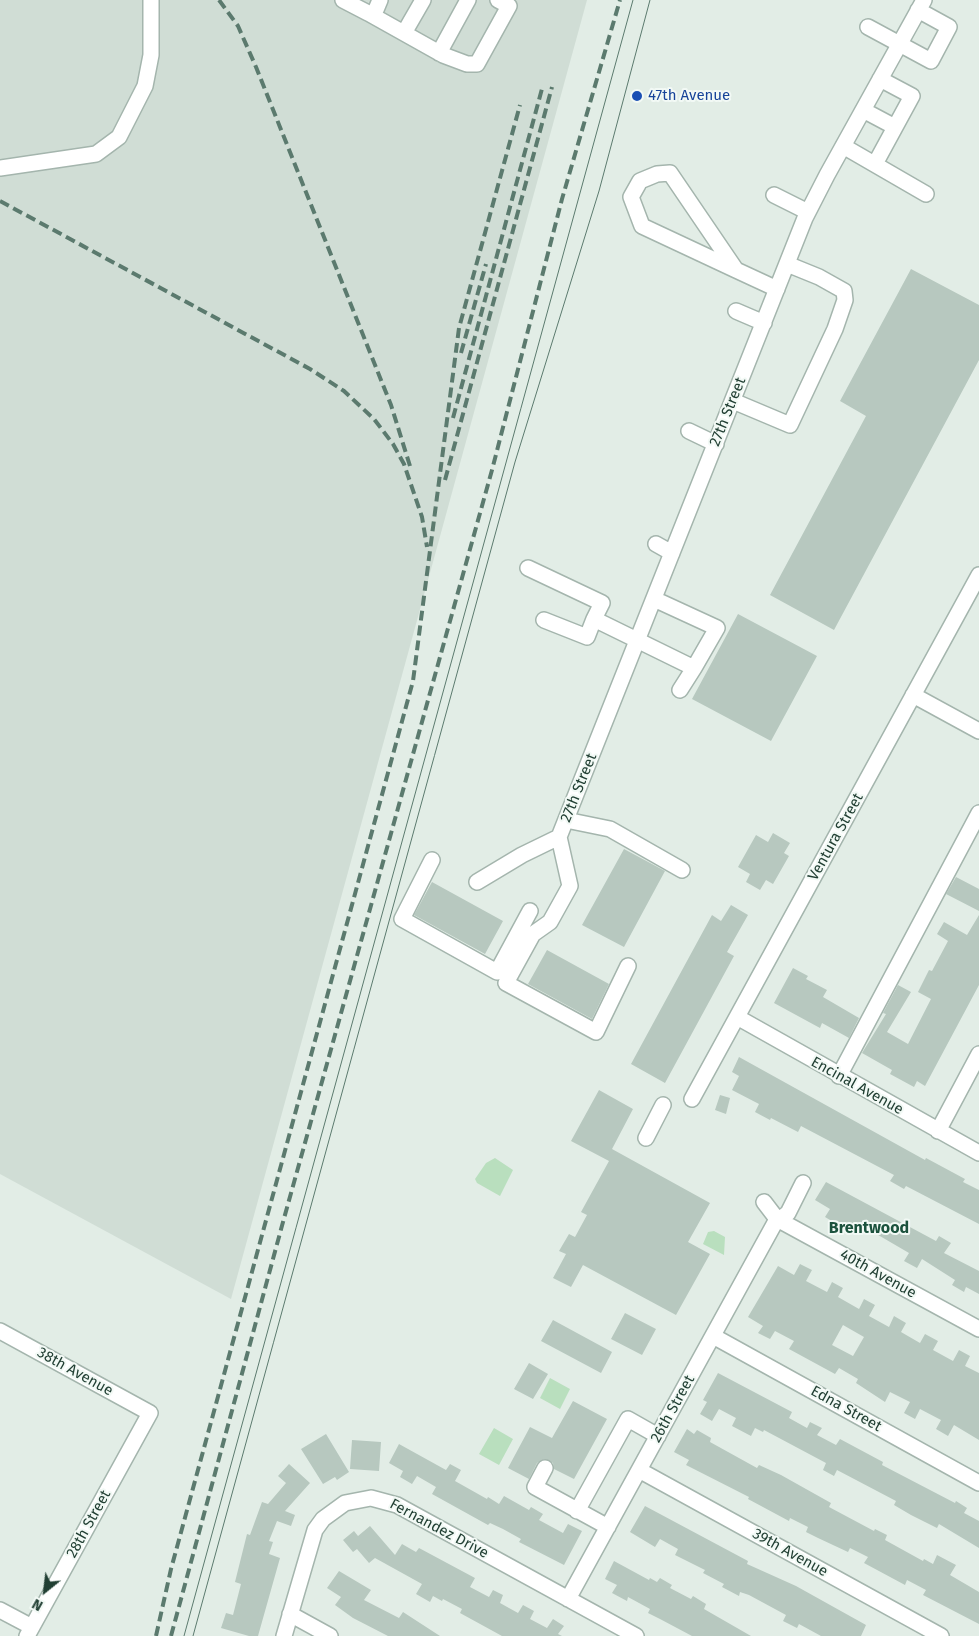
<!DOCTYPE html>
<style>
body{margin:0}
#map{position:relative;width:979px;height:1636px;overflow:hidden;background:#e2ede6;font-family:"Fira Sans",sans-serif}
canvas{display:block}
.north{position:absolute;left:20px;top:1566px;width:50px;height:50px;-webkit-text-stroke:4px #f2f9f5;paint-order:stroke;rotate:209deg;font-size:14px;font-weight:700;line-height:20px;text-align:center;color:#213f33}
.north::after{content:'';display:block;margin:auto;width:18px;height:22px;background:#213f33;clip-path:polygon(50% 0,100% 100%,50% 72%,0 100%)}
</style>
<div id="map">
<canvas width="979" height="1636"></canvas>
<div class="north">N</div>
</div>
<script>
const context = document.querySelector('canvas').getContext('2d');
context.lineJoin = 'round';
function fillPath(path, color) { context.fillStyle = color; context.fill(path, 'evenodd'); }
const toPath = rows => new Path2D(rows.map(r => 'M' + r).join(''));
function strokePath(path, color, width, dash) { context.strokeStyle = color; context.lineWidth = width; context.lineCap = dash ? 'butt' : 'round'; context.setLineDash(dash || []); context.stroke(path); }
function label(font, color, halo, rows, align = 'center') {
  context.font = font + ' "Fira Sans",sans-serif'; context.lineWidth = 4; context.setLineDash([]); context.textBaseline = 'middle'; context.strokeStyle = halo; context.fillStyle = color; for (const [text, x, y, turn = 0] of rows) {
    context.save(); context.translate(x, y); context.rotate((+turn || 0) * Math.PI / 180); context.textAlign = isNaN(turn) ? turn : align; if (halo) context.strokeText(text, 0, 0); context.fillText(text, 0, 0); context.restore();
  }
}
const built = toPath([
 [0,0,587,0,231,1299,0,1174]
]);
const green = toPath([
 [495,1158,513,1170,500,1196,477,1183,475,1179,486,1163],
 [714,1231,725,1237,724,1255,703,1244,708,1232],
 [550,1378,570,1389,560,1409,540,1398],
 [494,1428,513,1439,499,1465,479,1454]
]);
const building = toPath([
 [911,269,979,305,979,360,834,630,770,595,866,416,840,401],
 [738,614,817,656,771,741,692,699],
 [773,833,790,843,784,853,789,856,773,884,766,880,760,890,746,882,750,874,738,867,756,835,768,842],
 [624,849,665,871,624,947,582,925],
 [956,877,979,889,979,911,946,894],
 [432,882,503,921,485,954,414,915],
 [731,905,748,915,727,952,734,956,665,1083,631,1064,712,915,721,921],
 [979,915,979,985,925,1086,917,1081,914,1087,890,1074,892,1070,862,1053,886,1014,883,1013,898,985,911,992,887,1032,908,1044,931,999,918,992,929,970,932,971,948,941,937,934,944,922,967,935],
 [547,950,609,984,592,1019,528,984],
 [793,968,808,976,806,979,827,990,823,997,859,1018,849,1038,822,1023,820,1028,774,1003],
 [739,1057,925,1160,926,1158,965,1179,963,1182,979,1190,979,1224,906,1186,904,1189,890,1181,894,1175,801,1126,798,1132,771,1118,770,1120,755,1112,759,1104,732,1090,739,1076,732,1072],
 [599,1090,633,1109,612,1149,710,1203,688,1242,710,1254,676,1315,583,1265,571,1287,553,1278,566,1254,559,1251,569,1234,575,1237,587,1215,581,1212,609,1161,571,1141],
 [720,1095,730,1098,726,1114,715,1110],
 [826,1182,936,1241,939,1236,951,1243,944,1253,979,1271,979,1294,966,1287,964,1292,952,1285,955,1280,922,1259,917,1268,904,1261,909,1253,873,1232,857,1224,852,1233,825,1217,830,1209,815,1200],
 [800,1264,812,1270,806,1281,827,1292,832,1282,843,1288,838,1297,859,1309,864,1299,875,1305,869,1316,889,1327,894,1316,906,1323,901,1332,920,1343,925,1334,938,1341,933,1350,953,1361,959,1350,970,1356,965,1366,979,1373,979,1440,954,1425,948,1436,936,1429,941,1420,920,1409,915,1419,904,1413,910,1402,890,1392,885,1402,856,1383,858,1379,839,1368,835,1374,789,1349,794,1341,775,1331,770,1339,758,1333,763,1326,748,1317,778,1266,794,1275],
 [843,1325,864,1337,853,1356,832,1345],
 [625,1313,656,1329,642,1355,611,1339],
 [553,1320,612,1352,601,1373,541,1341],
 [529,1363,548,1374,533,1399,514,1389],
 [718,1373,792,1412,789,1418,807,1428,810,1422,822,1428,817,1435,836,1445,840,1439,883,1462,882,1465,955,1503,956,1501,967,1508,964,1513,979,1521,979,1548,939,1524,937,1528,911,1515,894,1505,896,1501,837,1470,834,1476,823,1470,826,1463,764,1430,763,1432,755,1428,751,1436,732,1426,736,1418,719,1409,712,1421,700,1414,707,1402,703,1400],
 [573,1401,607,1419,574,1479,554,1469,553,1463,545,1459,537,1463,529,1479,508,1468,530,1427,552,1438],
 [687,1429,694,1434,697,1430,711,1438,710,1442,757,1468,759,1465,781,1475,831,1503,829,1507,874,1531,875,1529,887,1535,885,1540,923,1561,924,1559,933,1564,937,1555,956,1565,950,1575,979,1592,979,1624,923,1595,926,1590,907,1580,905,1585,864,1563,868,1557,850,1548,848,1552,818,1538,806,1532,808,1527,790,1518,789,1521,748,1499,749,1497,686,1465,689,1460,674,1452],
 [326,1434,349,1472,337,1480,335,1477,323,1484,301,1449],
 [352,1440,381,1442,379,1471,350,1469],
 [399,1444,446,1470,450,1464,461,1470,455,1481,487,1499,488,1497,499,1504,504,1496,529,1510,531,1507,543,1514,539,1520,563,1533,568,1524,582,1531,564,1565,519,1542,521,1539,503,1529,490,1523,488,1525,432,1494,436,1487,417,1476,412,1484,400,1477,403,1471,389,1463],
 [289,1464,310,1483,285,1511,295,1515,291,1526,277,1521,269,1541,273,1542,269,1554,280,1558,258,1636,249,1636,221,1628,226,1613,233,1615,241,1584,235,1582,247,1534,250,1535,262,1502,268,1504,286,1483,278,1476],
 [645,1506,748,1561,747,1564,796,1586,866,1625,861,1636,821,1636,799,1624,797,1628,783,1621,786,1615,749,1595,740,1592,739,1596,722,1587,724,1584,703,1573,705,1570,675,1555,678,1549,660,1539,655,1547,630,1532],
 [370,1526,395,1555,402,1544,416,1552,419,1548,475,1578,470,1587,489,1597,493,1590,503,1595,500,1603,518,1613,523,1605,534,1611,530,1619,547,1628,553,1619,564,1626,558,1634,562,1636,502,1636,460,1613,462,1609,443,1599,442,1601,433,1596,430,1602,416,1594,422,1584,375,1558,369,1563,357,1549,353,1552,343,1540,354,1531,358,1536],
 [614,1561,649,1580,650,1578,657,1582,660,1578,672,1585,670,1588,691,1599,693,1596,706,1604,704,1609,751,1636,692,1636,660,1619,648,1613,650,1609,628,1597,627,1601,612,1593,617,1585,605,1579],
 [339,1571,371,1590,364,1600,399,1618,403,1612,440,1636,388,1636,353,1618,335,1605,341,1597,327,1588]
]);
const minor = toPath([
 [343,0,368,13,375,12,380,0],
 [368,13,443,55,467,64,477,64,509,6,498,0],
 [868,27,931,61,949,27,918,10],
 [404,33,423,0],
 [439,53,468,0],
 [863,110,895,127],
 [843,146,926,194],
 [875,164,912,96,880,79],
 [0,168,96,154,119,137,145,86,151,55,151,0],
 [774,195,808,212],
 [736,270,670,173,657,174,640,181,631,197,642,226,736,270,777,289],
 [736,311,764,323],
 [733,401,790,425,835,329,845,300,844,291,819,277,787,264],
 [689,431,716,444],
 [656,544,672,553],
 [528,568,602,603,594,619],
 [654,599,717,628,694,668],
 [544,620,587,637,594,619,694,668,680,690],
 [913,695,979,731],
 [566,820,610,829,682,870],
 [559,837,805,218,827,175,924,0],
 [559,837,570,886,550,922,533,934,506,983,596,1032,628,966],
 [432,860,402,919,497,972,530,911],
 [477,882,522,855,559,837],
 [737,1017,979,1153],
 [839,1076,979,813],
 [692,1099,979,575],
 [938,1131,979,1054],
 [646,1138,663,1105],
 [764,1202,777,1219],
 [777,1219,979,1329],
 [779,1220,788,1213,803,1183],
 [0,1331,150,1413,27,1636],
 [713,1336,979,1483],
 [545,1468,535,1487,608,1527],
 [639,1470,941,1636],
 [577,1511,628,1419,658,1436],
 [568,1599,777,1219],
 [0,1610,32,1627],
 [290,1614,330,1636],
 [284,1636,315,1530,323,1519,345,1503,371,1498,397,1505,636,1636]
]);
const tram = toPath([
 [184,1636,633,0],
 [193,1636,515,462,599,191,650,0]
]);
const rail = toPath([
 [219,0,238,26,256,67,391,405,410,466],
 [0,201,310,369,344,391,374,419,393,444,404,464,422,517,427,547],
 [461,353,486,264],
 [453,418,543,85],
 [445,480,552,87],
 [156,1636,171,1569,413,681,459,328,520,105],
 [171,1636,283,1222,492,470,562,199,620,0]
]);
const markers = [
 [637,96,6,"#1a4fb4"]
];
const transitNames = [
 ["47th Avenue",648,96]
];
const streetNames = [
 ["27th Street",728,412,-68],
 ["27th Street",579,788,-68],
 ["Ventura Street",836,837,-61],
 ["Encinal Avenue",857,1086,29],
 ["40th Avenue",878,1274,29],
 ["38th Avenue",75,1372,29],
 ["26th Street",673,1409,-61],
 ["Edna Street",846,1409,29],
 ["28th Street",89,1524,-61],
 ["Fernandez Drive",439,1529,28],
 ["39th Avenue",790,1553,29]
];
const neighbourhoodNames = [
 ["Brentwood",869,1229]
];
fillPath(built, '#d0ddd5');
fillPath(green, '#b9dfbe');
fillPath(building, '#b7c8bf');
strokePath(minor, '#a4b5ad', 18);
strokePath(minor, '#fff', 15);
strokePath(tram, '#5b7a6e', 1);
strokePath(rail, '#5b7a6e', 4, [10, 5]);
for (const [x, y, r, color] of markers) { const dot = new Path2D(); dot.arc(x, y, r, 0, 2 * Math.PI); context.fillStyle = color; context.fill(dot); strokePath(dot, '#f2f9f5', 2); }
label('15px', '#164399', '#f2f9f5', transitNames, 'left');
label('15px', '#213f33', '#f2f9f5', streetNames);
label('bold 16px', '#1b523d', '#f2f9f5', neighbourhoodNames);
</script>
